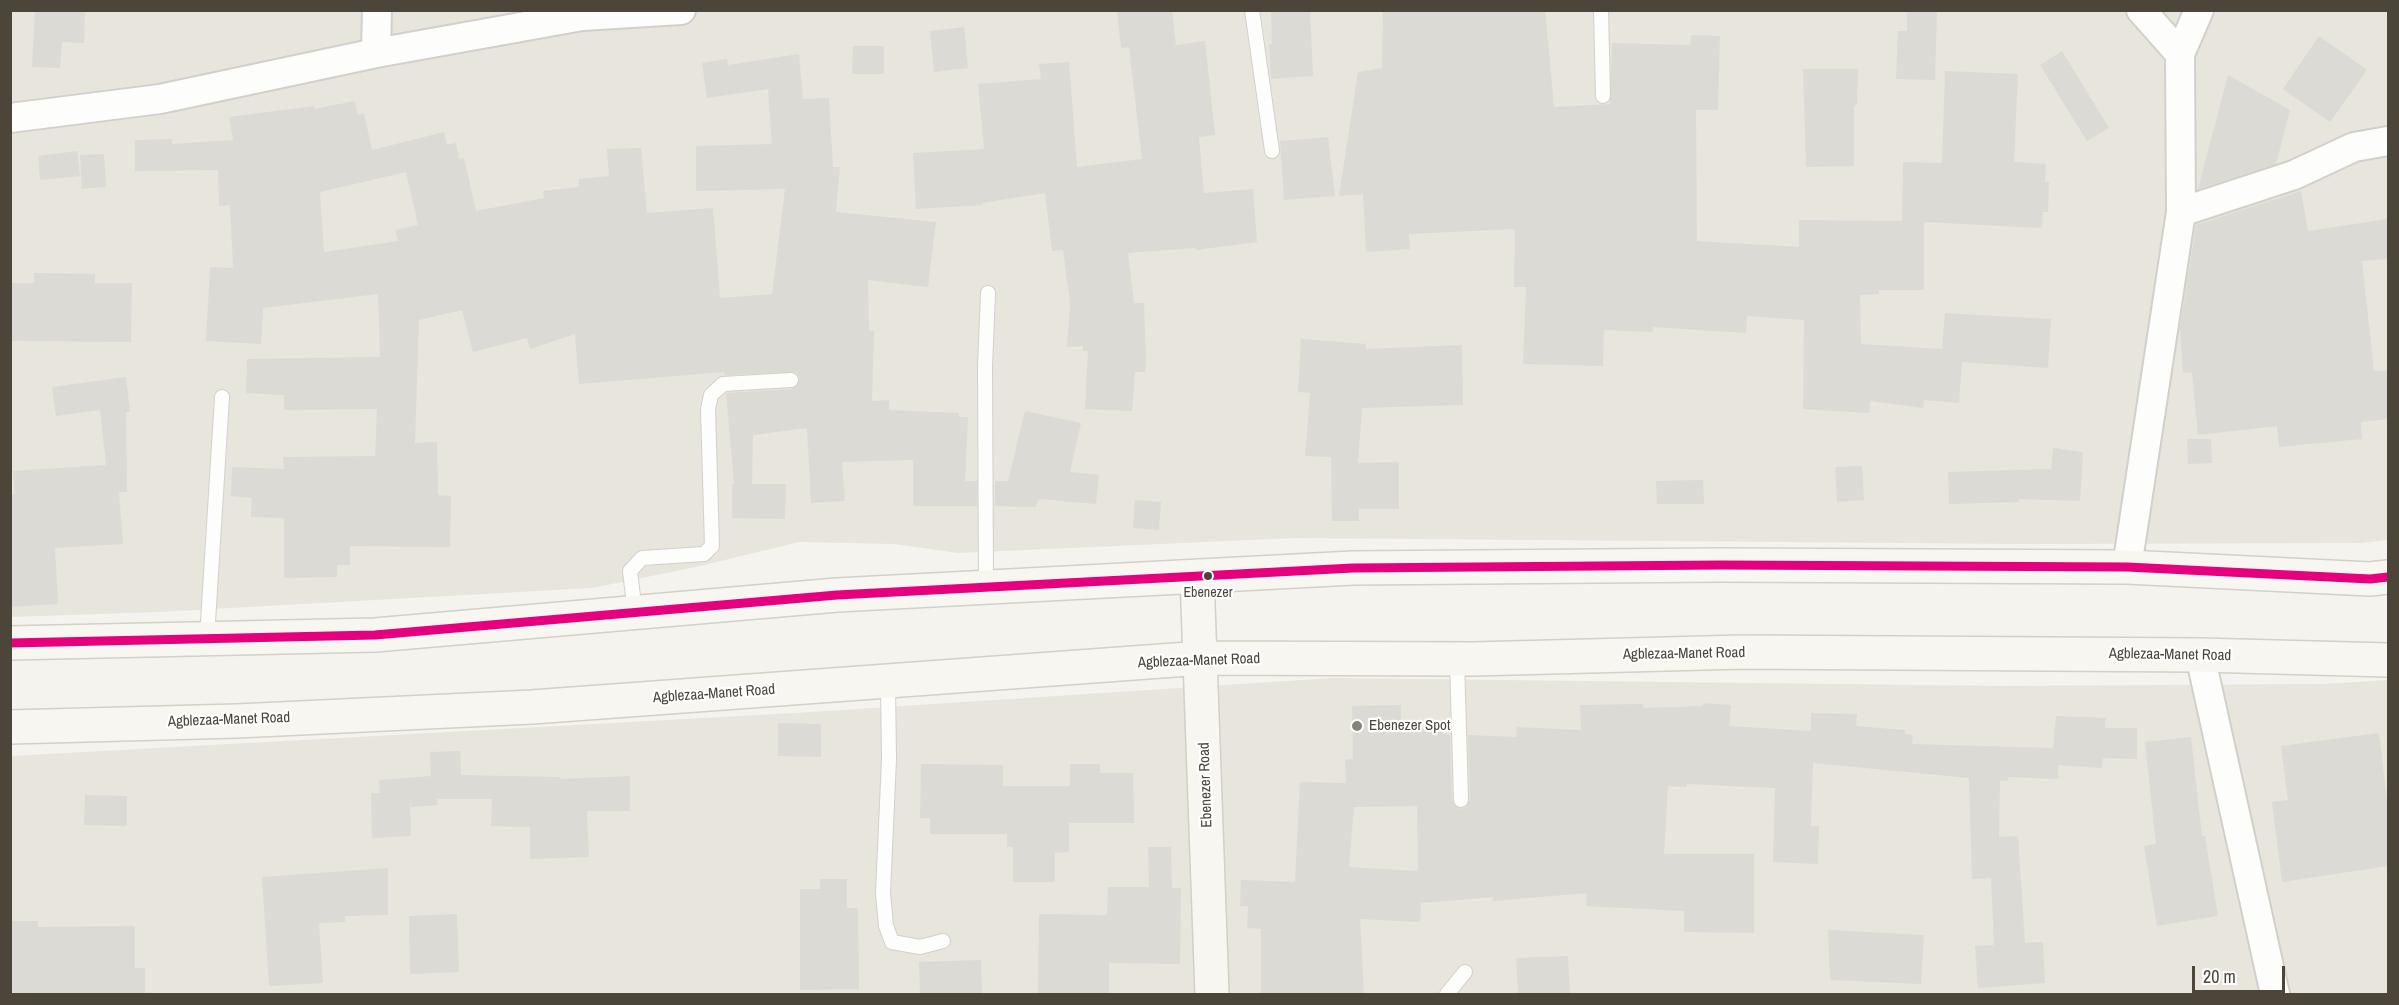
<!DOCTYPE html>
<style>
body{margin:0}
#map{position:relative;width:2399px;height:1005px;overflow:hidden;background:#f4f3ee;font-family:"Archivo Narrow",sans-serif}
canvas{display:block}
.frame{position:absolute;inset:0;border:12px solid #4b4639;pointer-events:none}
.scale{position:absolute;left:2192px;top:966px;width:93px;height:27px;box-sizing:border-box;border:3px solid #4b4639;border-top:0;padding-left:8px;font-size:18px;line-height:21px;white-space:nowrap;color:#4b4639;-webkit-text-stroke:4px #fff;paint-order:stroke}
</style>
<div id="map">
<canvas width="2399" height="1005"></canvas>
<div class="frame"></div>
<div class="scale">20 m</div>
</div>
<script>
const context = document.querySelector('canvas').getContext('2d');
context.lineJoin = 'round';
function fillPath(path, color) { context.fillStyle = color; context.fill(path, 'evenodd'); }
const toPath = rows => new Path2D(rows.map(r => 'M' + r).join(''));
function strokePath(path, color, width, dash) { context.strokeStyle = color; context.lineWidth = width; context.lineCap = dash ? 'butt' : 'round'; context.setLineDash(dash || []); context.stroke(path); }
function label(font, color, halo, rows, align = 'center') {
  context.font = font + ' "Archivo Narrow",sans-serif'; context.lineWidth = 4.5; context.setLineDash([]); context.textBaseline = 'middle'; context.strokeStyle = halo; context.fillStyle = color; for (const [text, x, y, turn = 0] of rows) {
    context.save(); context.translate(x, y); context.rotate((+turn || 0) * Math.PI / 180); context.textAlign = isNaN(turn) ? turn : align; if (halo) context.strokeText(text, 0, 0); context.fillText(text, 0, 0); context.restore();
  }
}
const residential = toPath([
 [10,11,2388,11,2388,540,2361,543,2023,544,1294,538,958,553,894,544,799,542,696,567,592,588,158,612,11,617],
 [1333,678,2003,686,2322,684,2388,680,2388,994,11,994,11,756,795,713]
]);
const building = toPath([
 [35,10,85,10,84,43,62,42,60,68,32,67],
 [1117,10,1172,10,1176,45,1205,41,1215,135,1199,137,1204,193,1253,189,1257,242,1196,250,1195,248,1128,253,1134,303,1144,303,1146,360,1145,372,1135,372,1132,411,1085,409,1088,351,1083,351,1083,346,1067,347,1070,303,1063,250,1052,251,1045,193,982,203,982,205,916,209,913,153,984,149,978,84,1041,79,1039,64,1069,62,1077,167,1142,159,1129,47,1121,48],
 [1271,10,1310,10,1313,76,1271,79,1269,44,1272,44],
 [1383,10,1545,10,1554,107,1610,104,1612,43,1690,45,1691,35,1720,36,1718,110,1696,110,1697,241,1799,247,1799,220,1902,221,1903,162,1942,163,1945,71,2018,74,2014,162,2046,164,2045,182,2049,182,2048,212,2043,212,2042,228,1924,222,1924,290,1879,290,1879,294,1860,295,1861,344,1942,349,1945,313,2051,319,2048,368,1962,362,1959,403,1924,400,1923,408,1870,401,1869,413,1803,409,1804,320,1747,316,1746,333,1653,327,1653,332,1604,330,1603,366,1523,364,1526,287,1514,287,1515,229,1409,234,1410,249,1366,252,1363,194,1339,196,1358,72,1382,68],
 [1907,10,1937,10,1935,80,1896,79,1898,31,1907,31],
 [964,27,968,68,934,72,930,31],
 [2319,36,2367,70,2330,122,2283,89],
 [853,46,884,46,884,74,852,74],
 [2062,51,2109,128,2087,141,2040,65],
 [799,54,803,99,829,98,833,167,840,167,836,212,936,222,928,287,868,280,869,331,874,331,872,401,889,400,889,410,959,413,959,417,968,417,965,481,977,481,977,506,913,506,913,460,842,462,845,501,811,503,807,428,753,435,752,484,786,484,785,519,732,518,732,484,734,484,726,393,792,389,799,383,799,376,796,372,725,375,724,372,579,384,575,334,530,349,527,338,473,352,462,310,419,320,415,443,437,442,438,495,451,496,450,547,350,546,350,565,337,565,337,577,284,578,284,518,251,517,252,498,231,496,232,467,284,469,283,457,375,456,377,409,284,410,284,395,246,393,247,359,380,357,378,294,263,308,261,344,206,341,210,267,233,268,230,205,219,206,218,170,135,171,135,140,172,139,172,144,233,140,229,117,314,106,314,109,355,101,358,115,364,113,372,150,444,132,447,145,456,143,459,159,464,158,476,211,544,198,543,191,579,187,579,179,609,176,607,149,641,148,647,213,713,208,720,298,772,294,785,189,696,191,696,146,772,144,768,89,707,98,702,63,727,59,728,65],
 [406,172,418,225,395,230,398,241,324,252,320,192],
 [1803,69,1858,69,1857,105,1854,105,1854,166,1806,167],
 [2228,75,2290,110,2276,164,2198,189],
 [1328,137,1335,196,1284,200,1280,141],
 [77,151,80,176,40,180,38,156],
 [104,154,106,187,82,189,80,155],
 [2301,191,2308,231,2388,219,2388,259,2362,261,2374,371,2388,370,2388,419,2361,422,2362,439,2279,447,2277,426,2198,435,2192,372,2183,373,2180,328,2196,225],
 [34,273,95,274,95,283,132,283,131,342,10,341,10,283,34,283],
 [1301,339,1366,344,1366,349,1462,345,1463,405,1362,408,1358,463,1399,462,1399,509,1359,509,1359,521,1332,521,1331,457,1305,456,1310,393,1298,392],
 [126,377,130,412,126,412,127,492,119,492,123,544,55,548,58,604,10,607,10,495,15,494,13,471,106,465,100,410,56,416,52,387],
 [1025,411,1081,423,1070,472,1099,475,1096,504,1038,499,1036,507,995,506,995,481,1008,481],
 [2187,439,2211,439,2212,463,2188,464],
 [2053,448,2083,452,2080,501,2018,499,2019,502,1949,504,1948,472,2051,469],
 [1862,466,1864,500,1837,502,1835,467],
 [1703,480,1704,504,1657,504,1656,481],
 [1135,500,1161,502,1159,530,1133,528],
 [1703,703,1731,705,1729,726,1811,731,1811,713,1857,714,1856,726,1905,730,1905,734,1913,735,1912,744,2053,748,2056,716,2106,718,2105,728,2137,728,2137,759,2103,758,2102,768,2058,765,2058,779,2008,777,2008,781,2000,781,1999,837,2018,836,2025,943,2043,942,2045,983,1978,988,1975,946,1994,945,1991,878,1972,879,1969,778,1813,763,1811,826,1819,826,1818,864,1773,862,1775,788,1687,784,1687,787,1668,786,1664,854,1754,854,1754,933,1684,932,1684,911,1586,906,1587,893,1493,901,1493,897,1421,903,1420,922,1360,919,1364,994,1261,994,1261,929,1247,928,1248,906,1240,906,1241,880,1295,882,1300,782,1346,783,1345,760,1353,759,1352,706,1401,705,1401,729,1443,728,1443,734,1450,735,1452,800,1454,805,1461,809,1466,807,1470,800,1468,735,1516,737,1517,727,1581,730,1580,705,1643,704,1643,708,1703,706],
 [1417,806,1418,871,1349,867,1354,807],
 [778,723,821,724,821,757,778,756],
 [2379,733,2388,808,2388,866,2282,882,2272,802,2288,800,2281,746],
 [2191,737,2202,836,2205,836,2218,916,2157,926,2144,846,2156,844,2145,742],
 [460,751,461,775,560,777,560,779,630,776,630,811,587,811,589,857,530,859,530,827,491,826,492,799,437,799,438,805,411,807,410,799,411,836,372,838,371,793,380,793,379,780,431,776,430,752],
 [921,764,1003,765,1003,786,1070,786,1070,764,1100,764,1100,773,1133,773,1134,823,1069,823,1069,852,1055,853,1055,882,1013,882,1013,847,1007,847,1007,834,930,834,930,818,920,818],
 [85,795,127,796,127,826,84,825],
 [1148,847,1171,847,1172,888,1181,888,1180,964,1109,963,1109,994,1038,994,1039,914,1107,915,1108,887,1149,887],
 [388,868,388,915,345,916,345,922,319,923,323,983,269,986,262,877],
 [820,879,847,879,847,908,858,908,859,989,800,990,800,889,820,889],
 [457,914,459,972,410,974,409,916],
 [10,921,38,921,38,927,135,926,135,968,145,968,145,994,10,994],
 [1828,930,1924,935,1921,984,1830,980],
 [1568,956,1570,994,1518,994,1516,958],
 [981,960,982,994,920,994,919,962]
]);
const lane = toPath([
 [1252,10,1272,151],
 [1601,10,1603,96],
 [986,587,985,366,988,293],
 [635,613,630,571,642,558,704,554,712,546,708,409,711,395,723,384,791,380],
 [207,638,222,397],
 [1457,659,1461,800],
 [888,682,889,759,883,893,886,926,892,942,920,947,943,941],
 [1447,994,1465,972]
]);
const street = toPath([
 [2141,10,2180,54],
 [376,53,377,10],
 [10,118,160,99,376,53,582,16,681,10],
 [2181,212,2294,175,2354,147,2388,141],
 [2127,567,2181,212,2180,54,2199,10],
 [2200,655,2275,994]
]);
const secondary = toPath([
 [1197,576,1212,994],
 [10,643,375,635,837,595,1353,568,1721,565,2127,567,2370,579,2388,577],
 [10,727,237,721,532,707,1202,658,1473,659,1743,652,2200,655,2388,660]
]);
const bus1 = toPath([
 [10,643,375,635,837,595,1353,568,1721,565,2127,567,2370,579,2388,577]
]);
const markers = [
 [1208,576,5,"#4b4639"],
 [1357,726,6,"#868378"]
];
const busNames = [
 ["Ebenezer",1208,593]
];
const streetNames = [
 ["Agblezaa-Manet Road",1684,654,-1],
 ["Agblezaa-Manet Road",2170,655,1],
 ["Agblezaa-Manet Road",1199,661,-2],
 ["Agblezaa-Manet Road",714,694,-4],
 ["Agblezaa-Manet Road",229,720,-2],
 ["Ebenezer Road",1206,785,-92]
];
const poiNames = [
 ["Ebenezer Spot",1369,726]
];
fillPath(residential, '#e7e5dc');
fillPath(building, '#dcdad5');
strokePath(lane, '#d2d0cb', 16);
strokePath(street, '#d2d0cb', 32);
strokePath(secondary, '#d3d0c5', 36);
strokePath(lane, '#fdfdfc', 14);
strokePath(street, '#fdfdfc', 28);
strokePath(secondary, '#f7f6f1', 33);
strokePath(bus1, '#e5007d', 9);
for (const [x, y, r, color] of markers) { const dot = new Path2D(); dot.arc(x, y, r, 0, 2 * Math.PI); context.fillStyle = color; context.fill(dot); strokePath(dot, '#fff', 2); }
label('14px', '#4b4639', '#fff', busNames);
label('15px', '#4b4639', '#fff', streetNames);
label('15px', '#4b4639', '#fff', poiNames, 'left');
</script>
